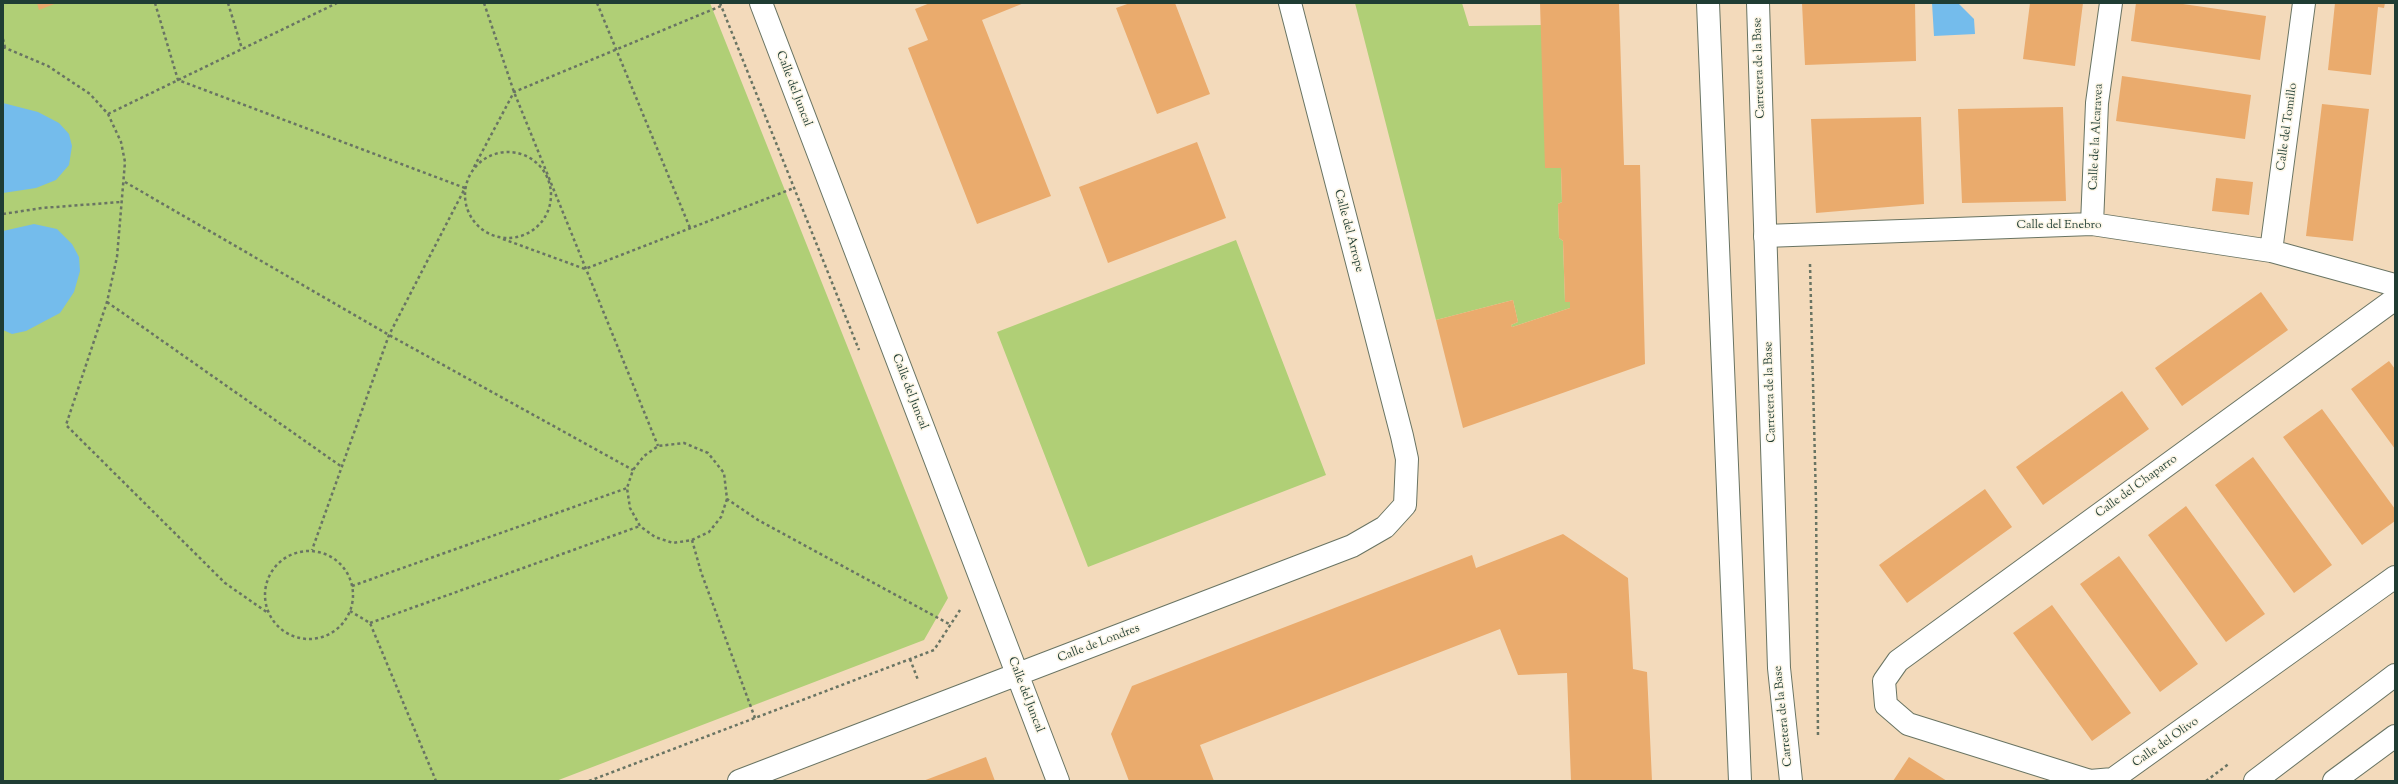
<!DOCTYPE html>
<style>
body{margin:0}
#map{position:relative;width:2398px;height:784px;overflow:hidden;background:#f3dabb;font-family:"Sorts Mill Goudy",serif}
canvas{display:block}
.frame{position:absolute;inset:0;border:4px solid #1f3d34;pointer-events:none}
</style>
<div id="map">
<canvas width="2398" height="784"></canvas>
<div class="frame"></div>
</div>
<script>
const context = document.querySelector('canvas').getContext('2d');
context.lineJoin = 'round';
function fillPath(path, color) { context.fillStyle = color; context.fill(path, 'evenodd'); }
const toPath = rows => new Path2D(rows.map(r => 'M' + r).join(''));
function strokePath(path, color, width, dash) { context.strokeStyle = color; context.lineWidth = width; context.lineCap = dash ? 'butt' : 'round'; context.setLineDash(dash || []); context.stroke(path); }
function label(font, color, halo, rows, align = 'center') {
  context.font = font + ' "Sorts Mill Goudy",serif'; context.lineWidth = 3; context.setLineDash([]); context.textBaseline = 'middle'; context.strokeStyle = halo; context.fillStyle = color; for (const [text, x, y, turn = 0] of rows) {
    context.save(); context.translate(x, y); context.rotate((+turn || 0) * Math.PI / 180); context.textAlign = isNaN(turn) ? turn : align; if (halo) context.strokeText(text, 0, 0); context.fillText(text, 0, 0); context.restore();
  }
}
const green = toPath([
 [3,3,710,3,948,598,924,640,556,781,3,781],
 [1355,3,1462,3,1469,26,1542,25,1561,168,1562,202,1558,204,1559,238,1563,241,1565,302,1570,302,1570,308,1512,327,1511,325,1518,322,1513,300,1436,320],
 [1236,240,1326,475,1088,567,997,332]
]);
const water = toPath([
 [1932,3,1958,3,1974,19,1975,34,1934,36],
 [3,103,38,112,59,123,69,134,72,146,69,165,56,180,36,188,3,193],
 [34,224,57,229,72,244,79,257,80,271,74,292,60,313,26,331,12,334,3,330,3,231]
]);
const building = toPath([
 [37,3,57,3,39,10],
 [930,3,1024,3,982,20,1051,196,977,224,908,48,928,40,915,9],
 [1130,3,1175,3,1210,94,1157,114,1116,8],
 [1540,3,1619,3,1624,165,1640,165,1645,364,1463,428,1436,320,1513,300,1518,322,1511,325,1512,327,1570,308,1570,302,1565,302,1563,241,1559,238,1558,204,1562,202,1561,168,1545,168],
 [1802,3,1915,3,1916,61,1805,65],
 [2030,3,2083,3,2075,66,2023,59],
 [2136,3,2176,3,2266,16,2260,60,2131,41],
 [2335,3,2385,3,2384,8,2378,7,2371,75,2328,70],
 [2122,76,2251,95,2245,139,2116,121],
 [2322,104,2369,109,2353,241,2306,236],
 [2063,107,2066,201,1962,203,1958,109],
 [1921,117,1924,204,1816,213,1811,119],
 [1197,142,1226,218,1108,263,1079,187],
 [2216,178,2253,182,2249,215,2212,211],
 [2261,292,2288,330,2182,406,2155,368],
 [2389,361,2395,369,2395,449,2351,389],
 [2122,391,2149,429,2043,505,2016,467],
 [2322,409,2395,509,2395,521,2362,545,2283,437],
 [2253,457,2332,565,2294,593,2215,485],
 [1985,489,2012,527,1907,603,1879,565],
 [2186,506,2265,614,2226,642,2148,535],
 [1563,534,1628,578,1633,669,1647,672,1652,781,1571,781,1567,673,1518,675,1500,629,1200,745,1214,781,1129,781,1111,734,1132,686,1472,555,1476,568],
 [2119,556,2198,664,2160,692,2080,584],
 [2052,605,2131,713,2092,741,2013,633],
 [986,757,995,781,923,781],
 [1909,757,1947,781,1893,781]
]);
const path = toPath([
 [155,3,178,80,465,188,389,335,312,550],
 [228,3,242,49],
 [484,3,514,92,658,446],
 [597,3,690,228],
 [720,3,859,350],
 [3,39,5,47],
 [3,47,48,66,90,94,108,114,121,142,125,162,117,257,107,302,66,425,225,583,268,613],
 [108,114,337,3],
 '465 195a43 43 0 1 1 86 0a43 43 0 1 1-86 0Z',
 [474,167,514,92,721,6],
 [125,182,389,335,633,470],
 [3,214,42,208,121,202],
 [503,239,585,269,794,188],
 [1810,264,1816,501,1818,737],
 [107,302,342,467],
 [727,499,721,517,709,532,692,540,673,543,655,537,640,526,630,508,627,488,633,470,644,456,658,446,684,443,708,453,724,473,727,499,758,520,951,625],
 [692,540,701,572,755,718],
 '265 595a44 44 0 1 1 88 0a44 44 0 1 1-88 0Z',
 [352,586,627,488],
 [350,611,370,623,436,781],
 [370,623,640,526],
 [910,659,918,680],
 [589,781,934,650,960,610],
 [2206,781,2230,763]
]);
const street = toPath([
 [761,3,1058,781],
 [2092,224,2097,103,2111,3],
 [1765,236,2092,224,2271,251,2395,285],
 [2271,251,2304,3],
 [2395,299,1898,661,1884,681,1886,705,1908,724,2090,781,2113,779,2395,577],
 [739,781,1352,546,1385,527,1405,505,1407,459,1402,436,1290,3]
]);
const secondary = toPath([
 [1708,3,1740,781],
 [1758,3,1779,668,1791,781]
]);
const primary = toPath([
 [2255,781,2395,675],
 [2334,781,2395,736]
]);
const streetNames = [
 ["Carretera de la Base",1760,68,-92],
 ["Calle del Juncal",793,89,69],
 ["Calle del Tomillo",2288,127,-82],
 ["Calle de la Alcaravea",2097,137,-87],
 ["Calle del Enebro",2059,226],
 ["Calle del Arrope",1348,231,75],
 ["Calle del Juncal",909,392,69],
 ["Carretera de la Base",1771,392,-92],
 ["Calle del Chaparro",2137,487,-36],
 ["Calle de Londres",1099,644,-21],
 ["Calle del Juncal",1025,695,69],
 ["Carretera de la Base",1784,716,-96],
 ["Calle del Olivo",2166,743,-35]
];
fillPath(green, '#b0cf76');
fillPath(water, '#74bcec');
fillPath(building, '#eaab6d');
strokePath(street, '#697463', 24);
strokePath(secondary, '#697463', 24);
strokePath(primary, '#697463', 24);
strokePath(path, '#697463', 2.5, [3, 3]);
strokePath(street, '#fff', 22);
strokePath(secondary, '#fff', 22);
strokePath(primary, '#fff', 22);
label('12px', '#1f3d34', '#fcf5e5', streetNames);
</script>
